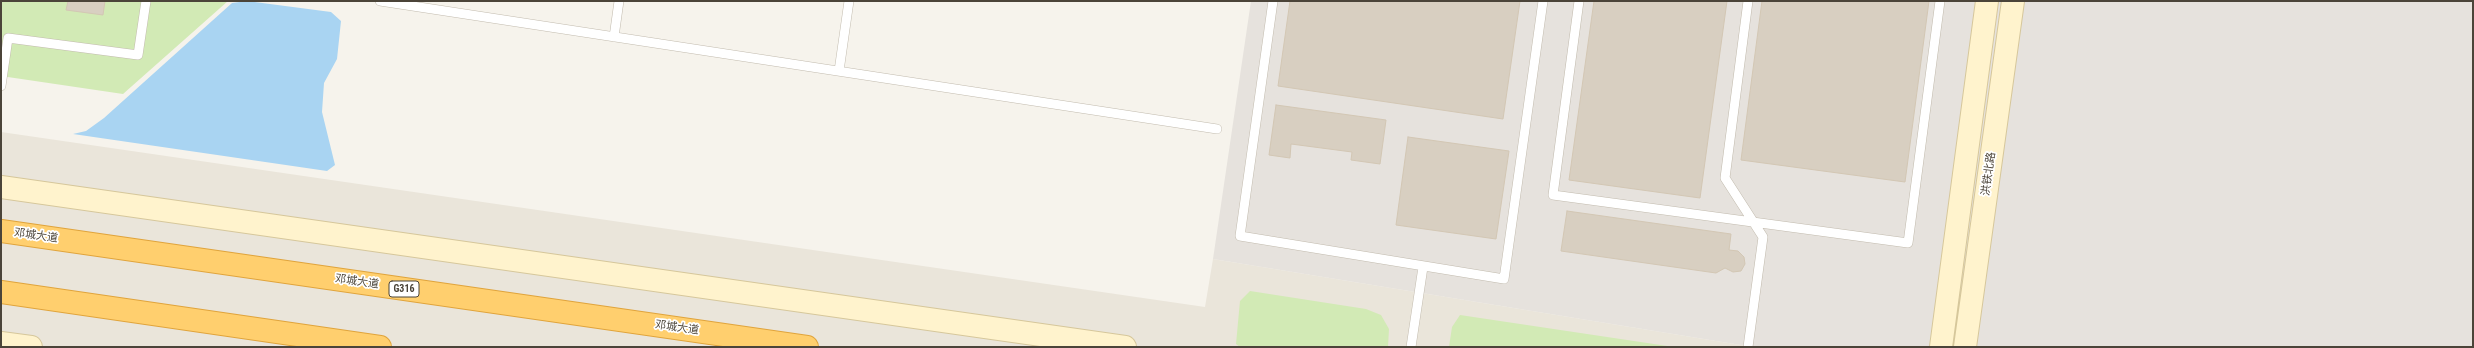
<!DOCTYPE html>
<meta charset="utf-8">
<style>
body{margin:0}
#map{position:relative;width:2474px;height:348px;overflow:hidden;background:#f6f3ec;font-family:"Roboto Condensed",sans-serif}
canvas{display:block}
.frame{position:absolute;inset:0;border:2px solid #4b4439;pointer-events:none}
</style>
<div id="map">
<canvas width="2474" height="348"></canvas>
<div class="frame"></div>
</div>
<script>
const context = document.querySelector('canvas').getContext('2d');
context.lineJoin = 'round';
function fillPath(path, color) { context.fillStyle = color; context.fill(path, 'evenodd'); }
const toPath = rows => new Path2D(rows.map(r => 'M' + r).join(''));
function strokePath(path, color, width, dash) { context.strokeStyle = color; context.lineWidth = width; context.lineCap = dash ? 'butt' : 'round'; context.setLineDash(dash || []); context.stroke(path); }
function label(font, color, halo, rows, align = 'center') {
  context.font = font + ' "Roboto Condensed","Noto Sans SC",sans-serif'; context.lineWidth = 3.5; context.setLineDash([]); context.textBaseline = 'middle'; context.strokeStyle = halo; context.fillStyle = color; for (const [text, x, y, turn = 0] of rows) {
    context.save(); context.translate(x, y); context.rotate((+turn || 0) * Math.PI / 180); context.textAlign = isNaN(turn) ? turn : align; if (halo) context.strokeText(text, 0, 0); context.fillText(text, 0, 0); context.restore();
  }
}
const residential = toPath([
 [1,132,1205,307,1213,259,1753,347,1,347]
]);
const industrial = toPath([
 [1251,1,2473,1,2473,347,1753,347,1213,259]
]);
const green = toPath([
 [1,1,228,1,123,94,1,76],
 [1250,291,1366,309,1381,315,1389,329,1388,347,1240,347,1236,344,1240,301],
 [1460,315,1674,347,1449,347,1452,327]
]);
const water = toPath([
 [247,1,331,12,341,21,337,59,324,83,322,112,335,165,327,171,73,134,86,131,104,118,232,3]
]);
const building = toPath([
 [68,1,105,1,103,15,66,10,68,1],
 [1290,1,1520,1,1503,119,1278,86,1290,1],
 [1594,1,1727,1,1700,198,1569,180,1594,1],
 [1762,1,1929,1,1905,182,1741,160,1762,1],
 [1276,105,1386,120,1380,164,1351,160,1352,152,1291,144,1290,158,1269,155,1276,105],
 [1408,137,1509,151,1496,239,1396,225,1408,137],
 [1567,211,1731,234,1729,250,1738,251,1744,257,1745,264,1741,271,1733,272,1725,268,1716,273,1561,251,1567,211]
]);
const lane = toPath([
 [380,1,1217,129],
 [1273,1,1240,236,1504,279,1543,1],
 [1579,1,1553,195,1908,243,1940,1],
 [614,37,619,1],
 [839,71,849,1],
 [1,86,8,38,138,55,146,1],
 [1411,347,1423,267],
 [1748,347,1763,237,1725,178,1748,1]
]);
const secondary = toPath([
 [1,187,1125,347],
 [1,343,31,347],
 [1941,347,1987,1],
 [1965,347,2013,1]
]);
const highway = toPath([
 [1,231,807,347],
 [1,292,380,347]
]);
const shields = [
 [404,289,30]
];
const shieldNames = [
 ["G316",404,289]
];
const streetNames = [
 ["洪铁北路",1989,174,-82],
 ["邓城大道",36,236,8],
 ["邓城大道",357,282,8],
 ["邓城大道",677,328,8]
];
fillPath(residential, '#eae5da');
fillPath(industrial, '#e6e2dd');
fillPath(green, '#d2eab5');
fillPath(water, '#a9d4f2');
fillPath(building, '#d8cfc1');
strokePath(building, '#d3c7b4', 1);
strokePath(lane, '#c2bbae', 10);
strokePath(secondary, '#d6c79b', 24);
strokePath(highway, '#e0a43c', 24);
strokePath(lane, '#fff', 9);
strokePath(secondary, '#fff3cd', 22);
strokePath(highway, '#ffcf6e', 22);
for (const [x, y, w] of shields) { const box = new Path2D(); box.roundRect(x - w / 2, y - 8, w, 16, 3); context.fillStyle = '#fff'; context.fill(box); strokePath(box, '#4b4439', 1); }
label('bold 10px', '#4b4439', null, shieldNames);
label('11px', '#4b4439', '#fff', streetNames);
</script>
